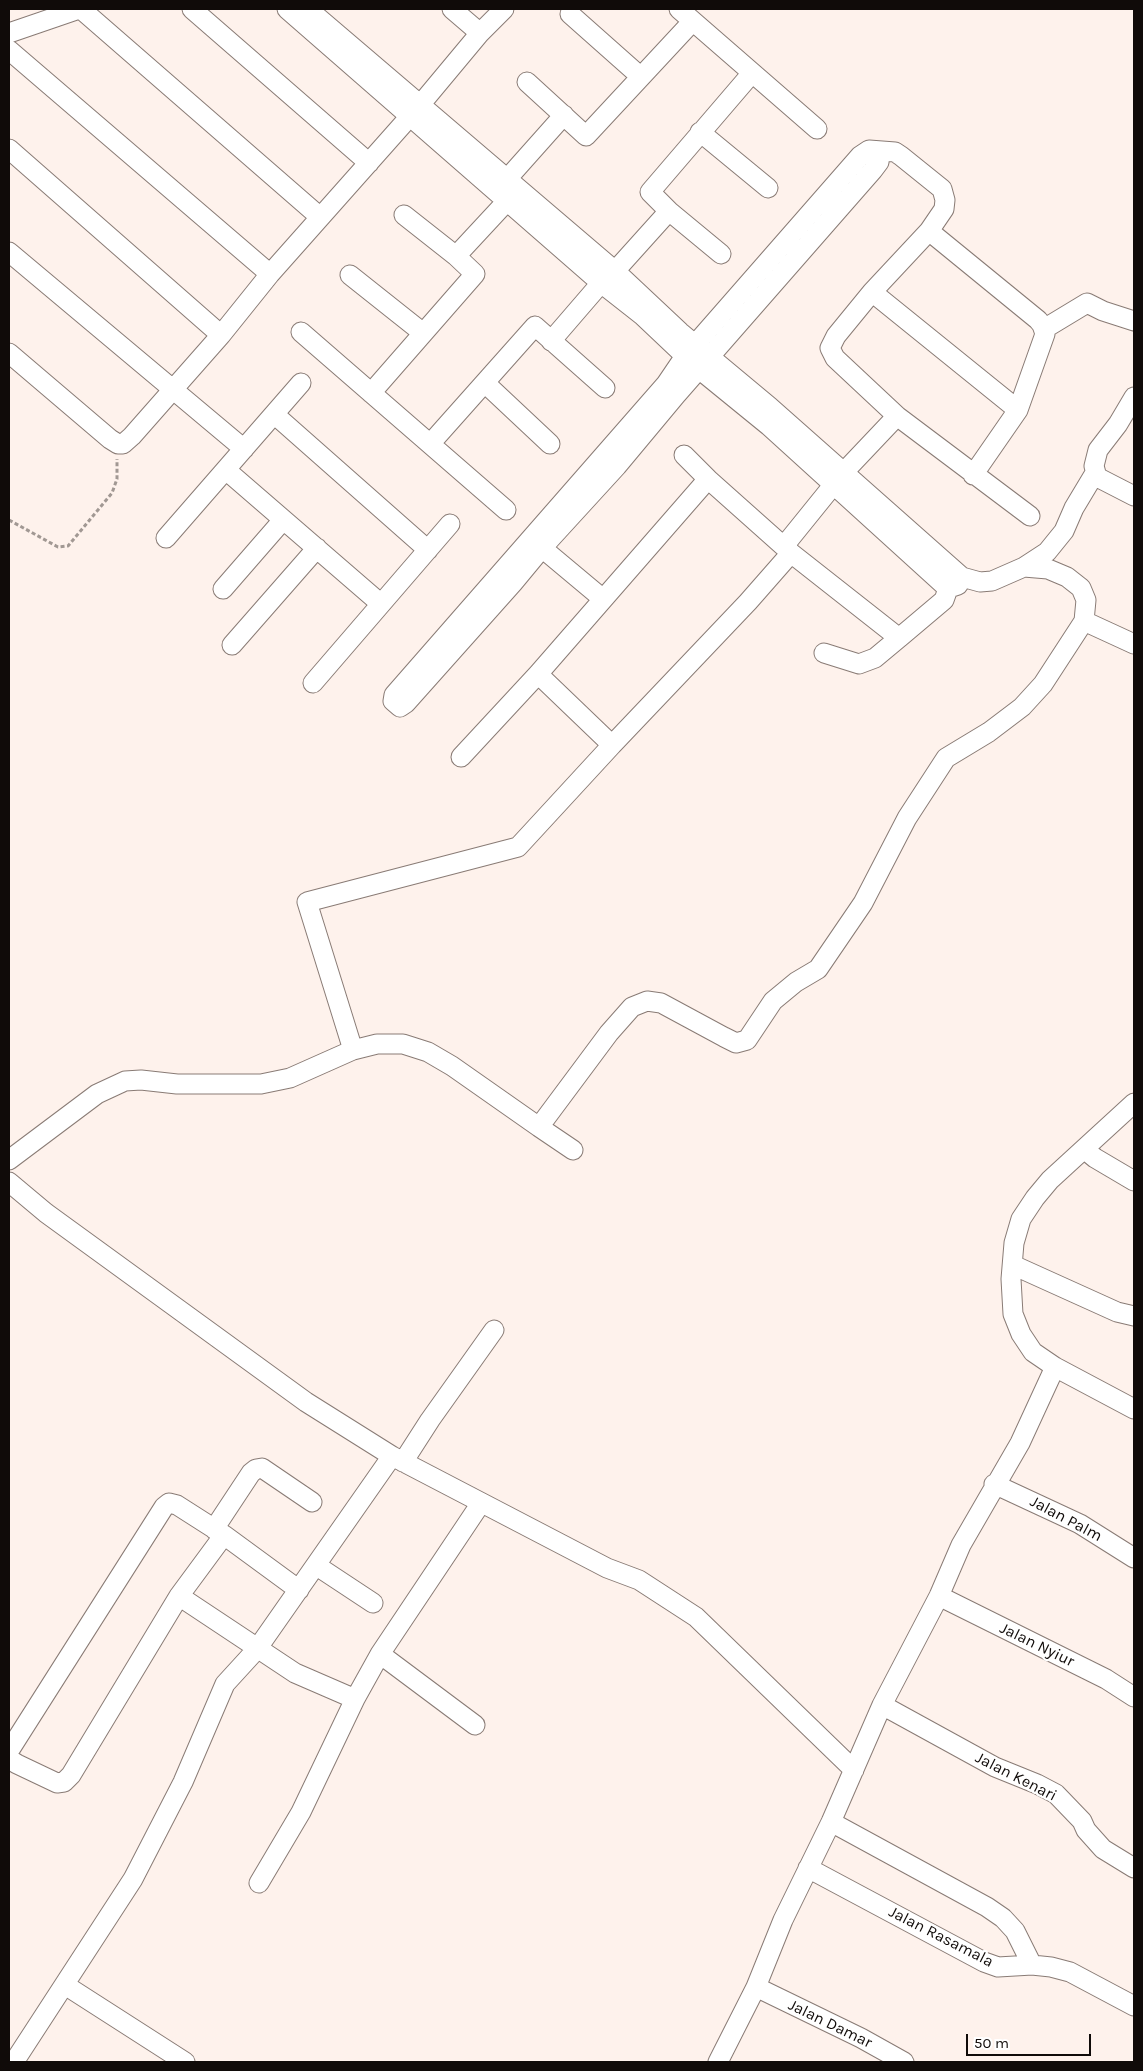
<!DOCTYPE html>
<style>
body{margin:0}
#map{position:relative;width:1143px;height:2071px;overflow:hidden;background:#fef2ec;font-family:Karla,sans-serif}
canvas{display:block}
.frame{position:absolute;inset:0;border:10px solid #100b09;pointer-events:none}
.scale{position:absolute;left:966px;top:2034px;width:125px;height:22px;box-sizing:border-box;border:2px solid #100b09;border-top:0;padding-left:6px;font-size:15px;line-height:18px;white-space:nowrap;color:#100b09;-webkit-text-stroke:4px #fff;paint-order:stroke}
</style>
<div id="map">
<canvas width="1143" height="2071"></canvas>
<div class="frame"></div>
<div class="scale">50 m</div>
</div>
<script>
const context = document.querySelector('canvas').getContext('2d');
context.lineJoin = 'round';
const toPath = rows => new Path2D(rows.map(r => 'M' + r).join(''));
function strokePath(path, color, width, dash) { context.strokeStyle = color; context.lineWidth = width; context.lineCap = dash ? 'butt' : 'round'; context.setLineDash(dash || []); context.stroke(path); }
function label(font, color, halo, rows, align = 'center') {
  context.font = font + ' Karla,sans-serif'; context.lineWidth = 4.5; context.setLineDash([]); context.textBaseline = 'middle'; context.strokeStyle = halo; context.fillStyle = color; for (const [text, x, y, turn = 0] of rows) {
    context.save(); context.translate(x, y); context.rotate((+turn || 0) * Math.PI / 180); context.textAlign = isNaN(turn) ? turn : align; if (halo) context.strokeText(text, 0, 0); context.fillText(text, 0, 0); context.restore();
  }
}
const path = toPath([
 [9,520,58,547,68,546,112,493,117,479,117,459]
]);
const minor = toPath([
 [81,9,320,217],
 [192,9,369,163],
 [287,9,601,283,643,316,699,369,769,426,944,585,952,587,958,585,962,577,770,407,680,332,615,271,308,9],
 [452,9,480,33],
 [679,9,817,129],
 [570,14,641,77],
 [9,33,79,9],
 [9,50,270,274],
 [527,82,586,136,692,22],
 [700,132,768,188],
 [9,149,221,335],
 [879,152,880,155,879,162,873,170,677,394,617,466,542,548,513,583,406,703,400,707,393,701,394,695,666,384,685,356,860,156,869,150,895,152,901,156,942,189,945,200,944,209,929,231,872,292,836,336,830,348,835,358,897,416,1030,516],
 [507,179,564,115],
 [669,211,721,254],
 [404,215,456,256],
 [929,231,1038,320,1042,325,1045,334,1018,410,973,475],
 [9,252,244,449],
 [615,271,669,211,650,192,752,73],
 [350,275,423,333],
 [872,292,1018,410],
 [1044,329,1087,303,1103,311,1134,321],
 [301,332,506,510],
 [551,341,601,283],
 [9,353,110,439,118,444,123,444,132,436,221,335,270,274,420,105,480,33,504,9],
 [485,383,550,444],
 [371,393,475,274,456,256,508,200],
 [1134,397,1118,424,1098,450,1094,466,1097,477,1134,496],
 [274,414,428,550],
 [430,444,535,326,605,388],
 [684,455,708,479],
 [226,470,381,604],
 [166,538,301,383],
 [784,546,843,473,897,416],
 [542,548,603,599],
 [962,577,980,582,992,581,1024,567,1047,552,1064,531,1074,508,1095,473],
 [223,589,283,520],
 [1084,621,1134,644],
 [899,638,944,600,949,586],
 [232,645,317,548],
 [538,674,612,745,748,602,791,553],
 [313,683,450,524],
 [461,757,538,674,708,479,791,553,899,638,875,658,859,664,824,653],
 [353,1050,307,902,518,847,612,745],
 [1134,1103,1050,1180,1035,1198,1021,1219,1014,1243,1011,1279,1013,1314,1021,1334,1033,1352,1055,1367,1134,1409],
 [539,1127,573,1150],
 [1084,1149,1095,1158,1134,1181],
 [9,1160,97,1094,125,1081,141,1080,177,1084,261,1084,290,1078,353,1050,377,1044,403,1044,428,1052,452,1066,539,1127,609,1033,632,1007,647,1001,661,1003,724,1037,736,1043,747,1040,773,1001,796,982,818,969,863,903,907,818,946,758,989,732,1022,707,1043,684,1084,621,1086,600,1081,588,1067,577,1048,569,1024,567],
 [9,1182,46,1213,306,1402,392,1456,607,1568,639,1580,696,1617,854,1770],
 [1013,1265,1117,1312,1134,1316],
 [403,1462,430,1420,494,1330],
 [994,1484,1080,1524,1134,1558],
 [214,1529,251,1473,256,1469,262,1468,312,1502],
 [317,1566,373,1603],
 [179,1596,295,1673,355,1699],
 [939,1596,1106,1679,1134,1697],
 [380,1654,475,1725],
 [882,1705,995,1767,1037,1784,1056,1794,1082,1821,1086,1830,1103,1849,1134,1868],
 [9,1751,164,1507,169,1503,177,1505,224,1535,299,1590],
 [9,1755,9,1759,17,1764,57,1783,64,1782,71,1775,179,1596,224,1535],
 [831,1822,987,1907,1003,1918,1015,1931,1032,1965],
 [808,1868,984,1962,998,1967,1032,1965,1051,1967,1070,1972,1134,2006],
 [259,1883,301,1812,355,1699,380,1654,481,1503],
 [65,1985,185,2062],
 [756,1987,861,2038,904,2062],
 [14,2062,133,1879,183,1782,225,1684,257,1649,392,1456],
 [718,2062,756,1987,783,1920,831,1822,882,1705,939,1596,961,1545,1020,1443,1055,1367]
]);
const streetNames = [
 ["Jalan Palm",1066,1519,28],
 ["Jalan Nyiur",1037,1645,26],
 ["Jalan Kenari",1016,1777,27],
 ["Jalan Rasamala",941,1937,27],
 ["Jalan Damar",830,2024,26]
];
strokePath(minor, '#897b75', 21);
strokePath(path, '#a19893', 3, [4, 2.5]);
strokePath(minor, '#fff', 19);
label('16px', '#100b09', '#fff', streetNames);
</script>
